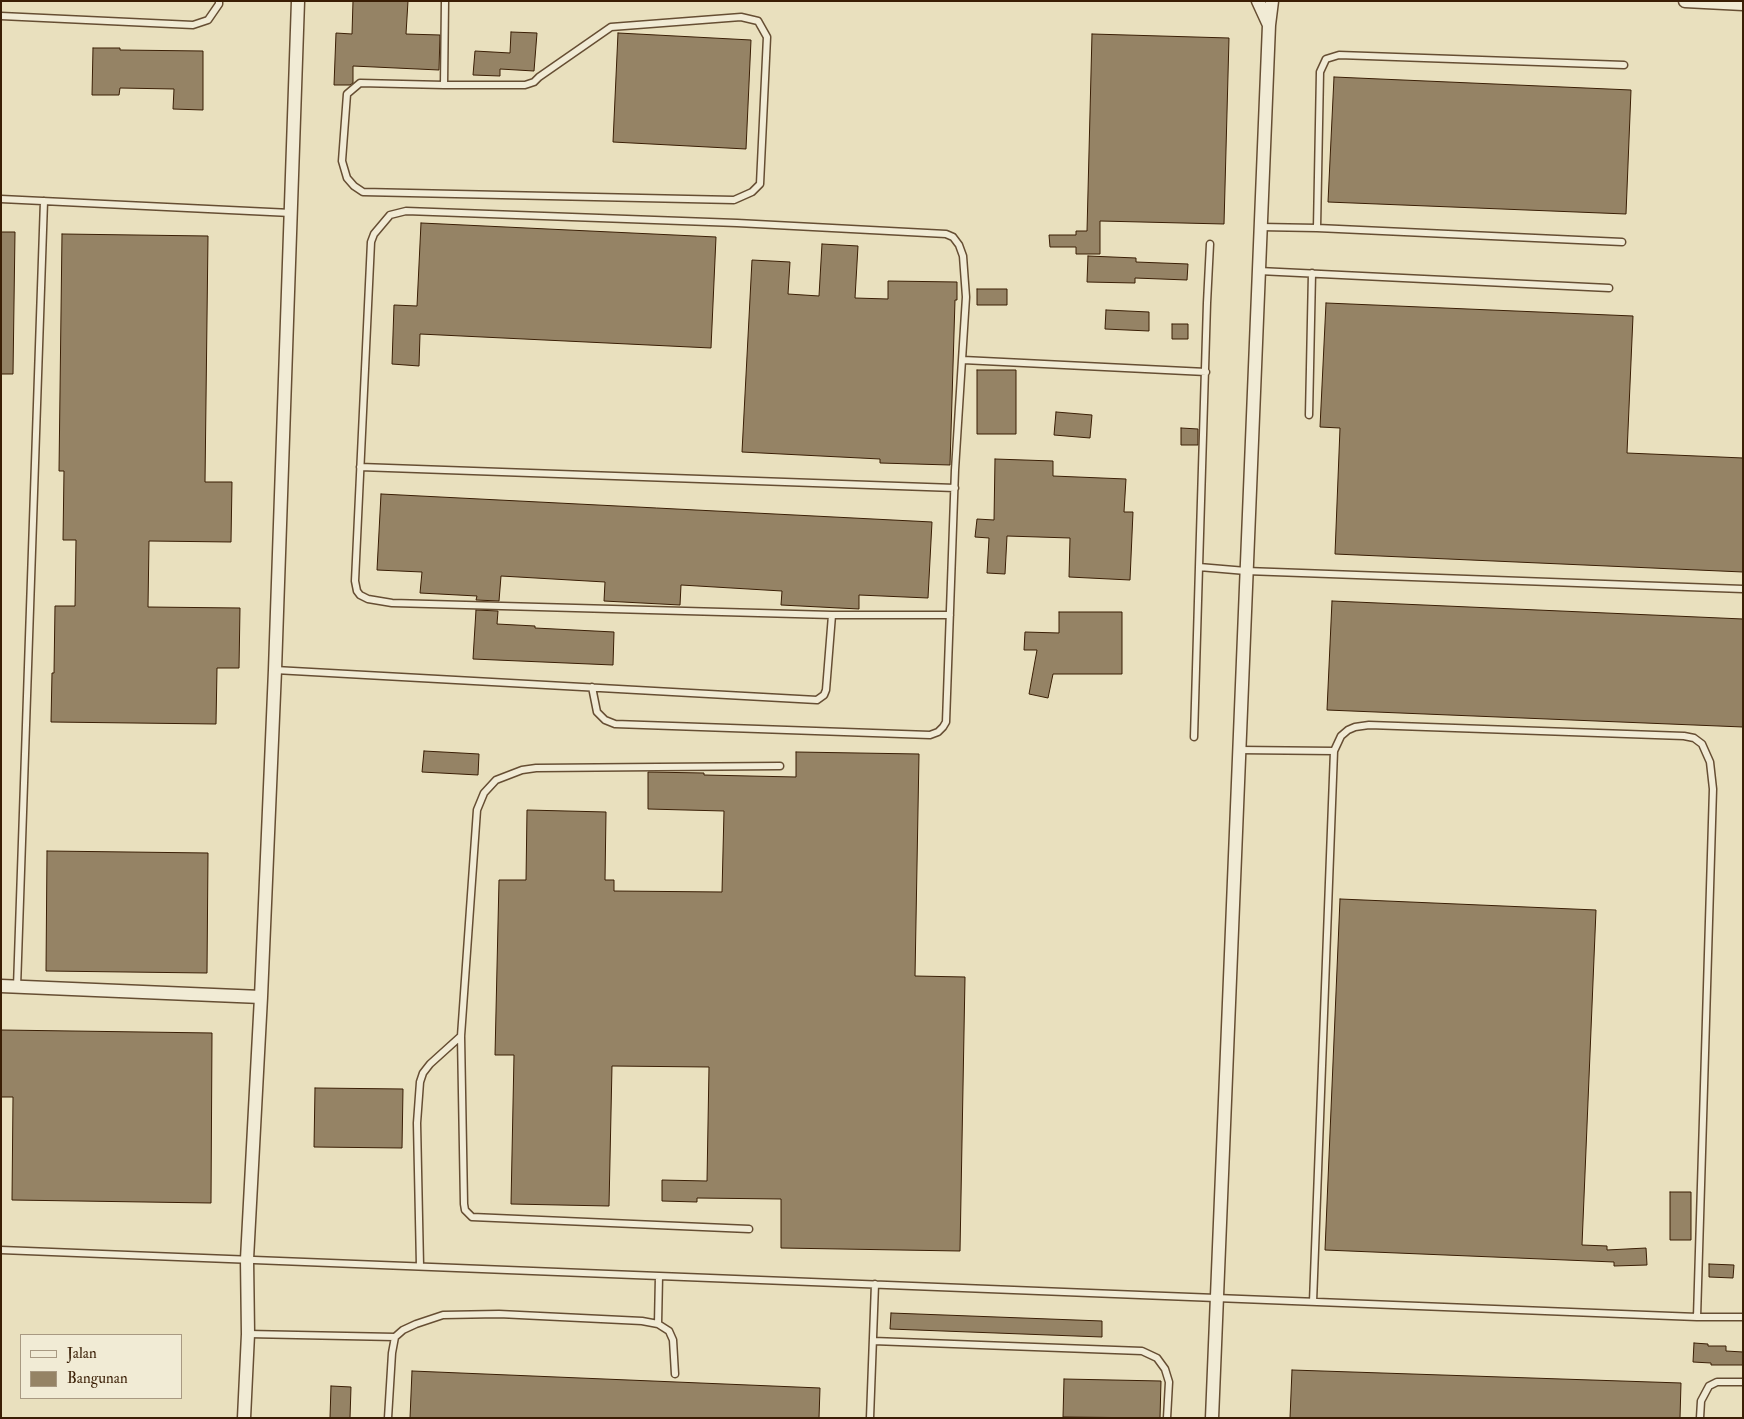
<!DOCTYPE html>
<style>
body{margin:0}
#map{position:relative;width:1744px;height:1419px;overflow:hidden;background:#e9e0be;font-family:"IM FELL Double Pica",serif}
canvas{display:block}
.frame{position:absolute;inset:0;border:2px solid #3a1e05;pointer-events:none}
.legend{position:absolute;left:20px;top:1334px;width:162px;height:65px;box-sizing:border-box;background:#f1ebd5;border:1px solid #a89982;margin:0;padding:6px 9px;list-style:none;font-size:15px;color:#3a1e05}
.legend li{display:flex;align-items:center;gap:10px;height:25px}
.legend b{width:25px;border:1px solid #a89982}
</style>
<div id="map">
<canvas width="1744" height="1419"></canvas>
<div class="frame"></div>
<ul class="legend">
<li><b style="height:6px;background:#f1ebd5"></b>Jalan</li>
<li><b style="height:14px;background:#958365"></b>Bangunan</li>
</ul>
</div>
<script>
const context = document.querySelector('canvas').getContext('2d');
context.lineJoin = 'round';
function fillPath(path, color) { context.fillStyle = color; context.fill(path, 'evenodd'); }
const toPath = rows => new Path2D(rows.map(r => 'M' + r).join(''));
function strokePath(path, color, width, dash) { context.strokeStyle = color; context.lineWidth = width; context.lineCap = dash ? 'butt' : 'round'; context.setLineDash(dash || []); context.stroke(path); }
const building = toPath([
 [353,1,408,1,406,34,440,35,439,70,353,66,353,83,350,85,334,85,336,33,352,34,353,1],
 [511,32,537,33,534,71,500,69,500,76,473,75,475,51,510,53,511,32],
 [618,33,751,40,746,149,613,142,618,33],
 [1092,34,1229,38,1224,224,1100,221,1100,254,1076,254,1076,247,1050,247,1049,235,1076,235,1076,231,1087,231,1092,34],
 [93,48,120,48,120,50,203,51,203,110,173,109,174,89,120,88,119,95,92,95,93,48],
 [1334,77,1631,90,1626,214,1328,202,1334,77],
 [421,223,716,237,711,348,420,334,419,366,392,364,394,305,417,306,421,223],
 [1,232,15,232,13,374,1,374,1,232],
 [62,234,208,236,205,482,232,482,231,542,149,541,148,607,240,608,239,668,217,668,216,724,51,722,52,673,54,673,55,606,75,606,76,540,63,540,64,471,59,471,62,234],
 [822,244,858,246,855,298,888,299,888,281,957,282,957,300,955,300,950,465,880,463,880,459,742,452,752,260,790,262,788,294,819,296,822,244],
 [1088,256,1136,258,1136,262,1188,264,1187,280,1135,278,1135,283,1087,282,1088,256],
 [977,289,1007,289,1007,305,977,305,977,289],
 [1326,303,1633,316,1627,453,1743,458,1743,572,1335,554,1340,428,1320,427,1326,303],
 [1106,310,1149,312,1149,331,1105,329,1106,310],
 [1172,324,1188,324,1188,339,1172,339,1172,324],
 [977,370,1016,370,1016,434,977,434,977,370],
 [1056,412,1092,415,1090,438,1054,435,1056,412],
 [1181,428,1198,429,1198,445,1181,445,1181,428],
 [995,459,1053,461,1053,476,1126,479,1124,512,1133,512,1130,580,1069,577,1070,538,1007,536,1005,574,987,573,989,538,975,537,977,519,994,520,995,459],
 [381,494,932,522,928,598,859,595,859,609,781,605,782,591,681,585,680,605,604,601,605,582,501,576,499,601,476,600,477,596,420,593,422,572,377,570,381,494],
 [1332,601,1743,619,1743,727,1327,710,1332,601],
 [476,610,498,611,497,624,535,626,535,628,614,632,613,665,473,659,476,610],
 [1059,612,1122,612,1122,674,1053,674,1048,698,1029,694,1037,650,1024,650,1025,632,1059,633,1059,612],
 [424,751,479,754,478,775,422,772,424,751],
 [796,752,919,754,915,976,965,977,960,1251,781,1248,781,1199,697,1198,697,1202,662,1201,662,1180,707,1181,709,1067,612,1066,609,1206,511,1204,514,1055,495,1055,499,880,526,880,527,810,606,812,605,880,614,880,614,891,722,892,724,811,648,809,648,772,704,773,704,775,796,777,796,752],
 [47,851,208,853,207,973,46,971,47,851],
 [1340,899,1596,910,1582,1245,1607,1246,1607,1250,1646,1248,1647,1265,1614,1266,1614,1262,1325,1250,1340,899],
 [1,1030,212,1033,211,1203,12,1200,13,1097,1,1097,1,1030],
 [315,1088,403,1089,402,1148,314,1147,315,1088],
 [1670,1192,1691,1192,1691,1240,1670,1240,1670,1192],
 [1709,1264,1734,1265,1733,1278,1709,1277,1709,1264],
 [891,1313,1102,1321,1102,1337,890,1329,891,1313],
 [1694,1343,1708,1344,1708,1346,1726,1346,1726,1351,1743,1352,1743,1365,1711,1365,1711,1363,1693,1362,1694,1343],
 [1292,1370,1681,1383,1680,1418,1290,1418,1292,1370],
 [412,1371,820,1388,819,1418,410,1418,412,1371],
 [1064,1379,1161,1381,1160,1418,1063,1417,1064,1379],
 [331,1386,351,1387,350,1418,330,1418,331,1386]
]);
const service = toPath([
 [1,16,193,25,208,20,219,4,219,1],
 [444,85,525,85,534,82,539,77,611,27,741,17,758,21,767,37,760,184,752,192,734,200,363,192,354,186,347,178,342,161,347,94,360,83,444,85,445,1],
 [1,199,291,213],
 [1260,227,1317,228,1622,242],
 [1317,228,1320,72,1326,59,1339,55,1624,65],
 [1210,244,1207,303,1199,567,1246,571,1743,589],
 [1259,271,1609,288],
 [963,360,1206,372],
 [1309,415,1312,273],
 [360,467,955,488],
 [275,670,817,700,824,695,826,690,832,615],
 [592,687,597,712,605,720,615,724,930,735,938,732,943,727,946,722,955,470,966,297,963,256,959,245,953,237,946,234,737,223,406,211,390,215,374,234,371,242,355,581,357,591,360,595,368,599,392,603,832,615,950,615],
 [1194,737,1199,567],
 [1239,750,1334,751,1313,1302],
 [1334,751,1341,736,1348,730,1355,727,1369,725,1684,736,1694,738,1702,744,1710,762,1713,789,1697,1317],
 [17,987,44,201],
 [749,1229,472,1217,465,1210,464,1204,461,1036,477,810,484,793,496,780,522,770,536,768,780,766],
 [1,1250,1697,1317,1743,1317],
 [420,1266,417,1123,420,1082,423,1073,430,1064,461,1036],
 [658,1324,659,1276],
 [248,1334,395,1337],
 [873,1341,1142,1351,1157,1358,1165,1369,1169,1382,1167,1418],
 [388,1418,392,1353,395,1337,403,1330,416,1324,443,1315,499,1314,642,1321,658,1324,669,1331,673,1340,675,1374],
 [870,1418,875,1284],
 [1700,1418,1701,1401,1709,1386,1717,1382,1743,1382]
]);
const minor = toPath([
 [1258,1,1269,25],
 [1685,1,1743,4],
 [1,986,261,997],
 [244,1418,248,1334,247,1259,261,997,275,670,298,1],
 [1212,1418,1269,25,1272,1]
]);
fillPath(building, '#958365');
strokePath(building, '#3a1e05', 1);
strokePath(service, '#664e33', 9);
strokePath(minor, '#664e33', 15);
strokePath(service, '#f1ebd5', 6);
strokePath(minor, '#f1ebd5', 12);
</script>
